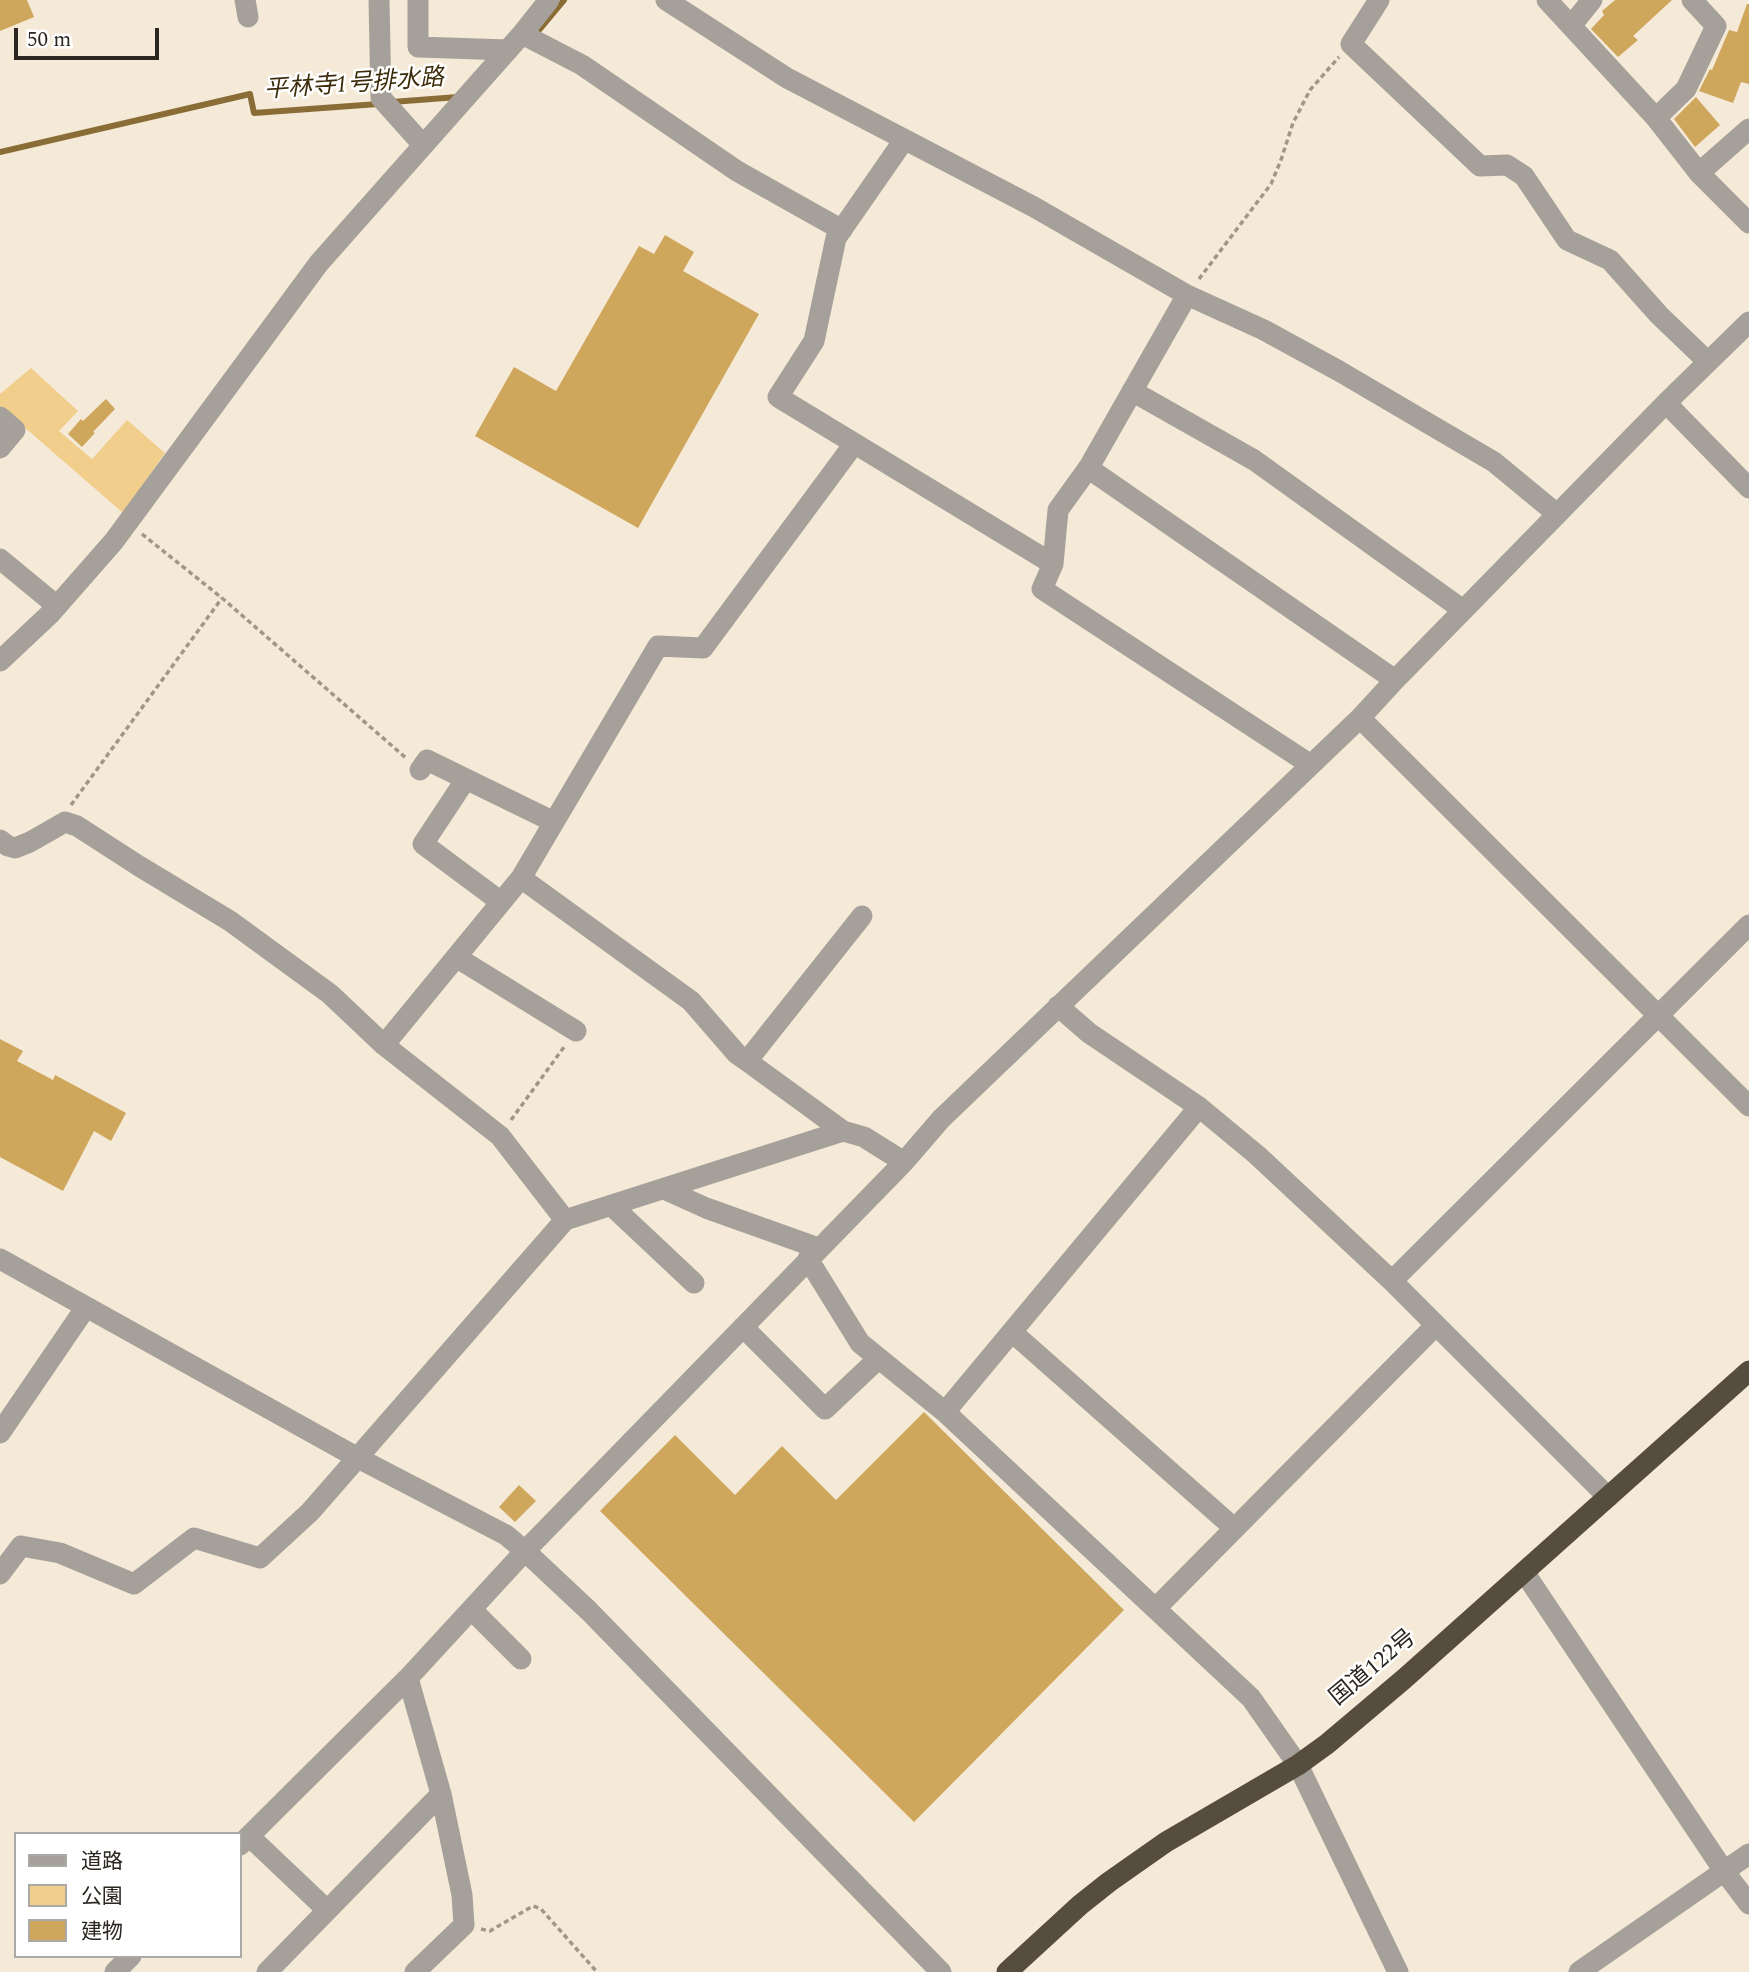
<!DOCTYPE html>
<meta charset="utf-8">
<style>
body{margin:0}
#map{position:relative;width:1749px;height:1972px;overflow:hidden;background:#f5ead7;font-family:Spectral,"Noto Sans JP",serif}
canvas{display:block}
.legend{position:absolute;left:14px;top:1832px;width:228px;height:126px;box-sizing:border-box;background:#fff;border:2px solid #aaa9a6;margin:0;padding:9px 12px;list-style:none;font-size:21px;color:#2b2720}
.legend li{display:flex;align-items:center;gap:14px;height:35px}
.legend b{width:35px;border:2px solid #aaa9a6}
.scale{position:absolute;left:14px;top:28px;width:145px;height:32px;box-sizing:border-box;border:4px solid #2b2720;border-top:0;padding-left:9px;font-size:21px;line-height:24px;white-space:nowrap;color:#2b2720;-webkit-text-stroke:5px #fff;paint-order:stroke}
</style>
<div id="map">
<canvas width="1749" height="1972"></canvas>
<ul class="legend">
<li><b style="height:9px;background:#a5a099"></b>道路</li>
<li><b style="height:19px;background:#f2ce8d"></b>公園</li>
<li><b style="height:19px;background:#cea65c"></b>建物</li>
</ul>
<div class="scale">50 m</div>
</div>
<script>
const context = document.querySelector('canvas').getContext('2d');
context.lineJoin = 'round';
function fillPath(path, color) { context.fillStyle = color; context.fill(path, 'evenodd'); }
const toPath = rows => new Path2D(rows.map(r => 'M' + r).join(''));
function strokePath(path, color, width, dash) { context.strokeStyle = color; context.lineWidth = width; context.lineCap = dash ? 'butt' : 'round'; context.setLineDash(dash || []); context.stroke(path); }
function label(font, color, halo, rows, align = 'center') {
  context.font = font + ' Spectral,"Noto Sans JP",serif'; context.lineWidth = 5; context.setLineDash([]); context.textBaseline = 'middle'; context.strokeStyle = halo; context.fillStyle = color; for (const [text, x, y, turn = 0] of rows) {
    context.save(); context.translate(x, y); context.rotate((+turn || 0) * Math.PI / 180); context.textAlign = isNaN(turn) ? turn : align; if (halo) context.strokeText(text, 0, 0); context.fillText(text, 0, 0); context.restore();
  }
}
const green = toPath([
 [31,368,78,411,59,431,92,459,127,420,165,453,123,513,0,406,0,394]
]);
const stream = toPath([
 [534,36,564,0],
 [392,102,458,97],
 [0,152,250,94,254,113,378,104]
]);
const building = toPath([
 [0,0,27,0,34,17,0,31],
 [1615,0,1672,0,1633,36,1638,40,1618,57,1591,29,1604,15,1602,11],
 [1747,4,1749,4,1749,84,1741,82,1733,103,1699,91,1710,69,1712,70,1729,30,1737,32],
 [1696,97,1720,125,1695,147,1674,119],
 [665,235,694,252,683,271,759,314,638,528,475,436,514,367,556,391,639,246,654,254],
 [106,399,115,409,93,432,95,433,82,447,68,434,81,419,83,421],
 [0,1039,23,1051,17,1061,53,1080,55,1075,126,1113,111,1141,94,1131,63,1191,0,1157],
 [924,1412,1124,1610,914,1822,600,1511,675,1435,735,1495,782,1446,836,1500],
 [519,1485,536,1501,515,1522,499,1507]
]);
const path = toPath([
 [1199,279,1271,184,1281,160,1293,123,1310,90,1339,57],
 [142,534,222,598,406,758],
 [71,805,222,598],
 [511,1120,564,1047],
 [481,1929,490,1931,533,1906,541,1909,597,1972]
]);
const minor = toPath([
 [245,0,248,17],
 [379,0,381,98,423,145],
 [418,0,418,47,508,50],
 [666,0,787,78,1034,207,1187,295,1264,330,1339,371,1494,462,1557,514],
 [1379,0,1351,44,1480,166,1507,165,1524,176,1567,240,1610,260,1659,315,1708,362],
 [1547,0,1656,118,1699,173,1749,223],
 [1571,26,1592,0],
 [522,34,582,65,737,171,842,230],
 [1656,118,1686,89,1716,26,1692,0],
 [904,140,836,238,814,341,778,397,1053,564],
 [1699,173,1749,129],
 [1187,295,1089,467,1058,510,1053,564,1042,589,1311,765],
 [1132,391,1254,460,1463,610],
 [1666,403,1749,488],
 [0,417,15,430,0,448],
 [1088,468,1395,680],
 [0,559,57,606],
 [0,661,50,614,114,541,319,263,522,34,549,0],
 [1360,718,1749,1106],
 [420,770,427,760,554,822],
 [466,779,423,844,501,902],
 [0,840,8,846,15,848,30,842,65,822,77,826,139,866,230,921,330,994,384,1045,500,1136,565,1220],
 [521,878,691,1001,737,1054,747,1061,843,1131,864,1137,904,1162],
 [456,957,576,1031],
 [1058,1006,1089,1033,1199,1107,1257,1155,1392,1281,1608,1497],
 [384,1045,521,878,658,646,703,648,854,444],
 [747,1061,862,916],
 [664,1189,706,1208,818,1248],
 [611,1205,694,1283],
 [0,1259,358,1458,506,1535,525,1551,589,1611,941,1972],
 [808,1259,860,1343,945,1412,1251,1698,1298,1765,1398,1972],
 [1392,1281,1749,925],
 [743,1327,825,1409,879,1358],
 [1012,1332,1234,1528],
 [945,1412,1199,1107],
 [0,1433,86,1307],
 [1524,1572,1724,1871,1749,1904],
 [0,1574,21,1546,60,1553,134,1584,194,1538,260,1558,310,1512,565,1220,843,1131],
 [1156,1608,1436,1325],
 [472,1610,521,1659],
 [408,1678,441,1794,462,1895,464,1925,415,1972],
 [249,1836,327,1910],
 [240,1845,408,1678,525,1551,904,1162,941,1119,1360,718,1395,680,1666,403,1749,322],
 [115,1972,131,1956],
 [267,1972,441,1794],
 [1579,1972,1749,1854]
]);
const highway = toPath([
 [1007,1972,1080,1905,1109,1882,1166,1842,1298,1765,1327,1744,1404,1679,1749,1371]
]);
const streetNames = [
 ["国道122号",1374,1669,-40]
];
const waterNames = [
 ["平林寺1号排水路",354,86,-4]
];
fillPath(green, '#f2ce8d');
strokePath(stream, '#8a6d36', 6);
fillPath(building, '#cea65c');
strokePath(path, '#9f9789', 3.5, [5, 3.5]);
strokePath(minor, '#a5a099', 21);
strokePath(highway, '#564d3e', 21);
label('23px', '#2b2720', '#fff', streetNames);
label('italic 24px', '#3d2c0b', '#fff', waterNames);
</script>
